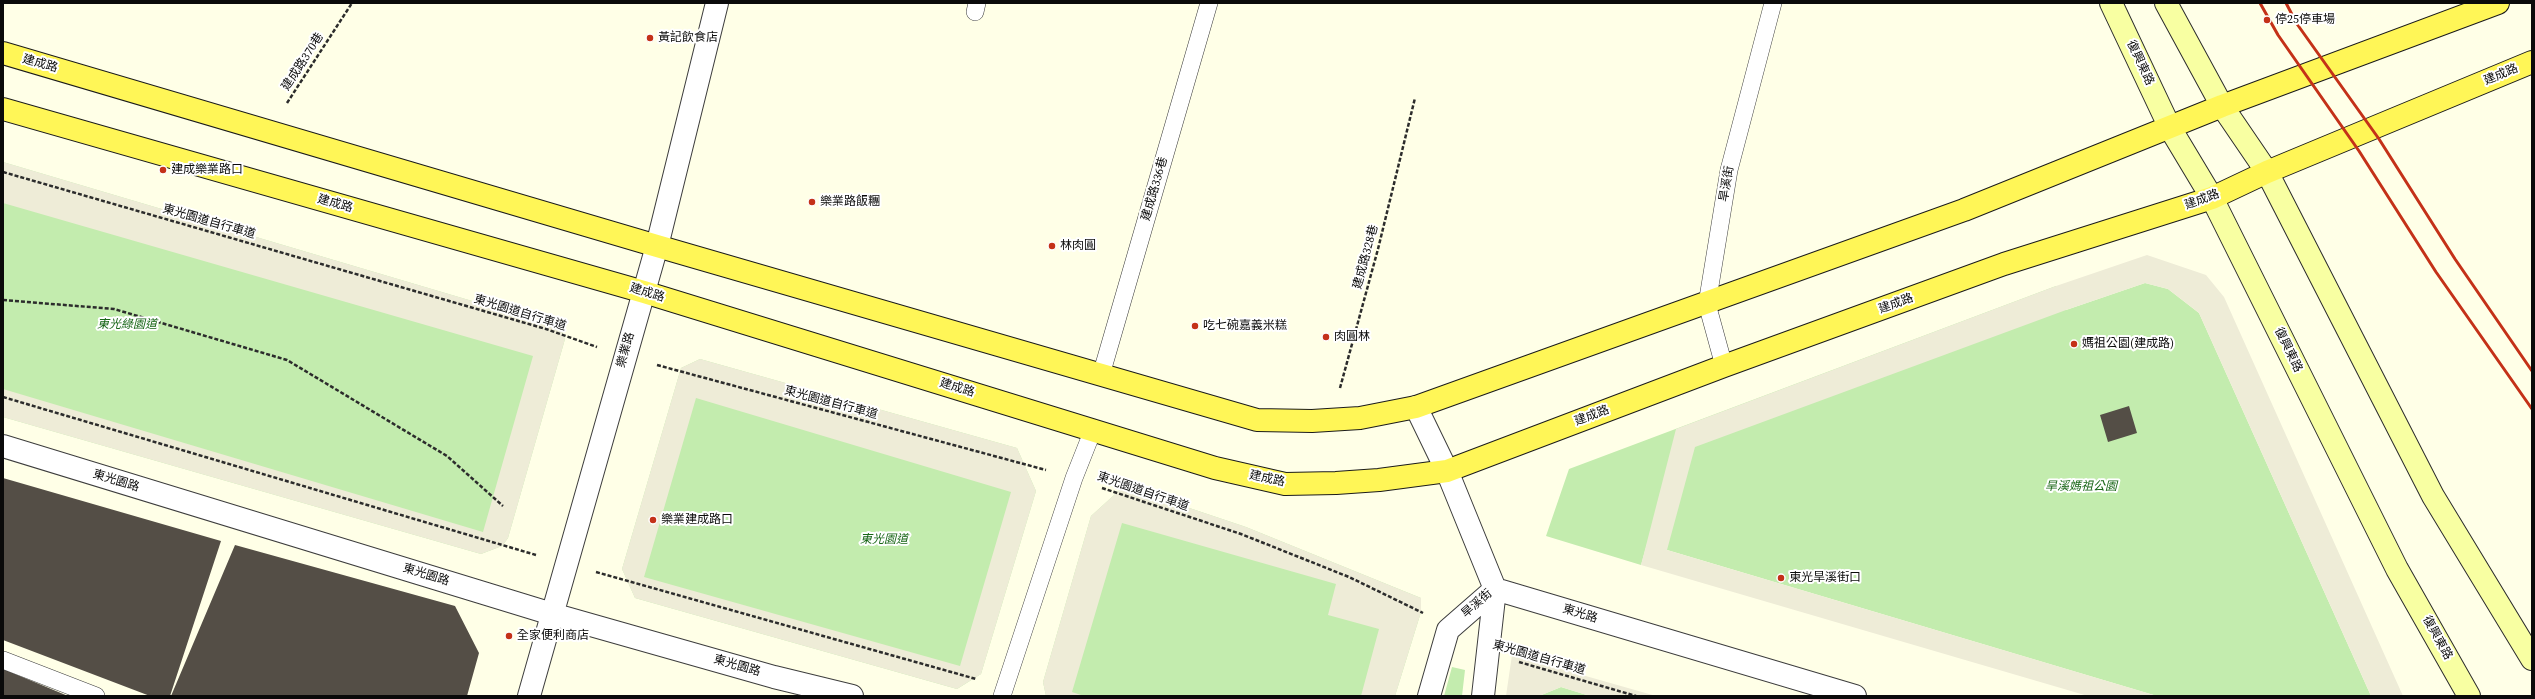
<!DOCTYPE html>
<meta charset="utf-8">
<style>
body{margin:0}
#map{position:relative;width:2535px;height:699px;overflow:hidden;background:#ffffe7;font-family:"Source Serif 4",serif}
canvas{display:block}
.frame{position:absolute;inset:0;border:4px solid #0a0a0a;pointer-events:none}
</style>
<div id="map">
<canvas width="2535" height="699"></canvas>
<div class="frame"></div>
</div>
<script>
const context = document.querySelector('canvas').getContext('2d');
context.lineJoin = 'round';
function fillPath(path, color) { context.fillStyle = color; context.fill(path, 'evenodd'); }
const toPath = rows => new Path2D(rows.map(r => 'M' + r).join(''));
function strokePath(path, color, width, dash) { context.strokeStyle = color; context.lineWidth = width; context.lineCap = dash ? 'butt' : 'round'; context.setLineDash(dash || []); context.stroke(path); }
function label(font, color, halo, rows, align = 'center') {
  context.font = font + ' "Source Serif 4","Noto Sans TC",serif'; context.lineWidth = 4; context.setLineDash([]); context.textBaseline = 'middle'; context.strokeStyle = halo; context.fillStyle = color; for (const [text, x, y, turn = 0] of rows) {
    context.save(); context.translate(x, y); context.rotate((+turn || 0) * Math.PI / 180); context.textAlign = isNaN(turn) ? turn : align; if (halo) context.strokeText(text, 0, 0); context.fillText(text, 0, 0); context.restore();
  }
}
const green = toPath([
 [3,162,560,327,565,339,508,538,502,546,481,554,3,417],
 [2145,283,2168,289,2199,313,2371,696,2157,696,1647,544,1641,565,1546,536,1569,469,2056,286,2066,310],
 [700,359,1017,448,1036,491,981,674,957,689,635,598,622,569,681,368],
 [1124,486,1246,527,1421,598,1421,612,1395,696,1046,696,1043,682,1091,516],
 [1452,667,1465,670,1462,696,1444,696],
 [1561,687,1590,696,1539,696]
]);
const plaza = toPath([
 [3,162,560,327,565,339,508,538,502,546,481,554,3,417,3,389,483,532,533,356,3,203],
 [2147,255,2206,275,2224,297,2403,696,2371,696,2199,313,2168,289,2145,283,2066,310,1695,447,1667,550,2157,696,2088,696,1641,565,1676,429,2056,286],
 [700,359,1017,448,1036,491,981,674,957,689,635,598,622,569,681,368],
 [696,398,1011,492,960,666,644,577],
 [1124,486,1246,527,1421,598,1421,612,1395,696,1361,696,1379,629,1328,615,1336,584,1122,523,1072,692,1084,696,1046,696,1043,682,1091,516],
 [1512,655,1656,696,1590,696,1561,687,1539,696,1506,696]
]);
const building = toPath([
 [2129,406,2137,433,2108,442,2100,415],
 [3,478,221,541,170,696,150,696,3,640],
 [235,545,455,606,479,653,467,696,171,696],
 [3,669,68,696,3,696]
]);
const path = toPath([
 [287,103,352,3],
 [3,172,546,329,597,347],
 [3,300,114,309,287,360,447,456,503,506],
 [657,365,1046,470],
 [1340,388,1378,249,1415,98],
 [3,397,536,555],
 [1102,488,1241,534,1349,577,1423,613],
 [596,572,976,679],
 [1519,662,1636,696]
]);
const lane = toPath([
 [975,12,977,3],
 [1724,366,1707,304,1729,170,1773,3],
 [1101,375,1209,3],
 [3,660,96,696],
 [1002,696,1074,478,1093,430]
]);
const street = toPath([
 [1416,407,1447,471,1495,589,1855,696],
 [3,446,552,614,774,677,852,696],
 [529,696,657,246,717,3],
 [1429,696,1448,630,1495,589],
 [1483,696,1495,589]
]);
const secondary = toPath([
 [2111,3,2170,128,2212,198,2397,569,2469,696],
 [2166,3,2222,106,2267,172,2433,496,2532,659]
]);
const primary = toPath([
 [3,53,657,246,1257,420,1312,421,1360,418,1416,407,1964,210,2222,106,2498,3],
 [3,109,644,292,1215,468,1285,484,1336,483,1379,480,1447,471,1724,366,2004,264,2212,198,2267,172,2532,62]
]);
const rail = toPath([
 [2260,3,2278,35,2359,151,2436,272,2532,409],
 [2286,3,2297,24,2379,139,2455,259,2532,371]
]);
const markers = [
 [2267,20,4,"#c43118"],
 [650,38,4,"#c43118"],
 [163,170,4,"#c43118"],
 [812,202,4,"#c43118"],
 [1052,246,4,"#c43118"],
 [1195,326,4,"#c43118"],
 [1326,337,4,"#c43118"],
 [2074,344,4,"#c43118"],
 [653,520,4,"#c43118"],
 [1781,578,4,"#c43118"],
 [509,636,4,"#c43118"]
];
const poiNames = [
 ["停25停車場",2275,20],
 ["黃記飲食店",658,38],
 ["建成樂業路口",171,170],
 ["樂業路飯糰",820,202],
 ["林肉圓",1060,246],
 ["吃七碗嘉義米糕",1203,326],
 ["肉圓林",1334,337],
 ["媽祖公園(建成路)",2082,344],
 ["樂業建成路口",661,520],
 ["東光旱溪街口",1789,578],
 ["全家便利商店",517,636]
];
const streetNames = [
 ["建成路370巷",303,62,-57],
 ["復興東路",2140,63,65],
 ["建成路",40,64,16],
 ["建成路",2501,75,-23],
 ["旱溪街",1727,184,-80],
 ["建成路336巷",1155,189,-74],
 ["建成路",2202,200,-20],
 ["建成路",335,204,16],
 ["東光園道自行車道",209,222,16],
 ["建成路328巷",1366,257,-75],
 ["建成路",647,293,17],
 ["建成路",1896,304,-20],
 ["東光園道自行車道",520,313,17],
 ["樂業路",626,350,-74],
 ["復興東路",2288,350,64],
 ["建成路",957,388,17],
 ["東光園道自行車道",831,403,15],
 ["建成路",1592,416,-21],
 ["建成路",1267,479,12],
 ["東光園路",116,481,17],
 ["東光園道自行車道",1143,492,19],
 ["東光園路",426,575,17],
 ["旱溪街",1477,604,-41],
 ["東光路",1580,614,17],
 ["復興東路",2437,638,61],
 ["東光園道自行車道",1539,658,16],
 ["東光園路",737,666,16]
];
const parkNames = [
 ["東光綠園道",127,325],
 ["旱溪媽祖公園",2081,487],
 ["東光園道",884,540]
];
fillPath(green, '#c3ecae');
fillPath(plaza, '#eeecd7');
fillPath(building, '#544e46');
strokePath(lane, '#3d3d3d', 18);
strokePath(street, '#3d3d3d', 24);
strokePath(secondary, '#2c2c2c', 24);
strokePath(primary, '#1b1b1b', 24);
strokePath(path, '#2c2c2c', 2.5, [4, 2]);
strokePath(lane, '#fff', 17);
strokePath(street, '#fff', 22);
strokePath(secondary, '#f8ffa2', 22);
strokePath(primary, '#fff657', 22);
strokePath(rail, '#c43118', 3);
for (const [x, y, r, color] of markers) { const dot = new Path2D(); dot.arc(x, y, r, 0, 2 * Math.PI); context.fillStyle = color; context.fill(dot); strokePath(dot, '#fff', 1.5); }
label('12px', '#0a0a0a', '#fff', poiNames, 'left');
label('12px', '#0a0a0a', '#fff', streetNames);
label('italic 12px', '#186617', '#fff', parkNames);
</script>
